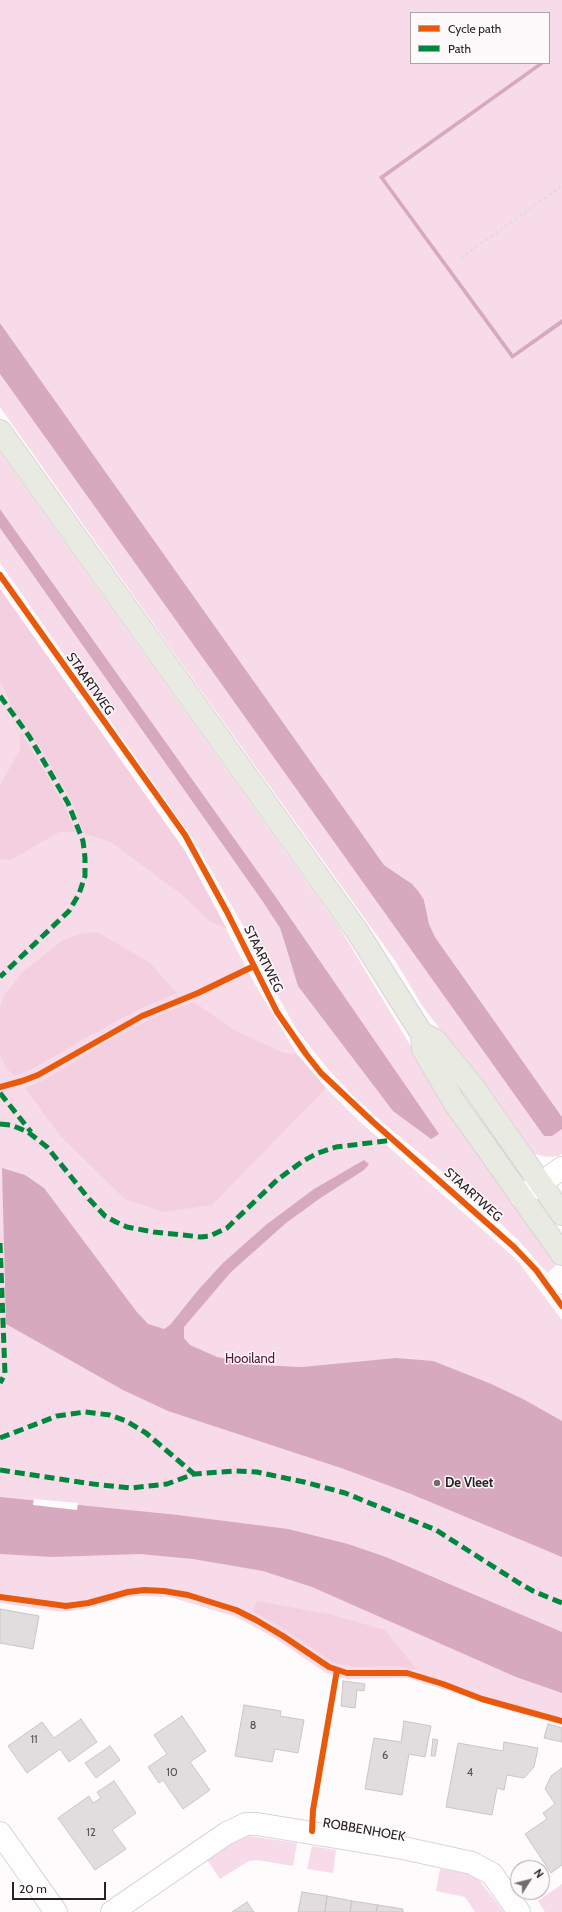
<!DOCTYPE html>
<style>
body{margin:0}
#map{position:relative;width:562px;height:1912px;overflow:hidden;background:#fdfbfc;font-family:Cabin,sans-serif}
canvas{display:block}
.legend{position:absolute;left:410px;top:12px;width:140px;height:52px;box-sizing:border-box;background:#fefafc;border:1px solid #a8a3a5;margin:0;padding:5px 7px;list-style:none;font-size:12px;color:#282023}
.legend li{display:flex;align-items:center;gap:8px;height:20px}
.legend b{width:20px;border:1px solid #a8a3a5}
.north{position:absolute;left:510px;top:1860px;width:40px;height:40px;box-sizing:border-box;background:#fefafc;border:1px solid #a8a3a5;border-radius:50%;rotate:54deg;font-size:11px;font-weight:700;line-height:16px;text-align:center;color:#282023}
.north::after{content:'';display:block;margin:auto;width:14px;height:18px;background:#736d6f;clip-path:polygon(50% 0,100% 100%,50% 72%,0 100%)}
.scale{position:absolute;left:12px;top:1882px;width:94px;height:18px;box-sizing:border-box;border:2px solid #282023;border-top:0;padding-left:5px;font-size:12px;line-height:14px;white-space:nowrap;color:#282023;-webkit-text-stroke:3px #fefafc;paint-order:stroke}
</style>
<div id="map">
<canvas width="562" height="1912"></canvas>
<ul class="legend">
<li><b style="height:5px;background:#e8590c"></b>Cycle path</li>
<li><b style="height:5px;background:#00873e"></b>Path</li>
</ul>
<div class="north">N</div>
<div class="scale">20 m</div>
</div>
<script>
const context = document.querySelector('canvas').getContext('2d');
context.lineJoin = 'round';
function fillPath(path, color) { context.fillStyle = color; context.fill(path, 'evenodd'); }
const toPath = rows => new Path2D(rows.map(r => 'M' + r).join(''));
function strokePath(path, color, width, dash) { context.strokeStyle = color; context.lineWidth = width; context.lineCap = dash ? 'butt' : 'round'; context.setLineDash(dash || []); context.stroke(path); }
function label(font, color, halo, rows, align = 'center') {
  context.font = font + ' Cabin,sans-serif'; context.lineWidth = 3; context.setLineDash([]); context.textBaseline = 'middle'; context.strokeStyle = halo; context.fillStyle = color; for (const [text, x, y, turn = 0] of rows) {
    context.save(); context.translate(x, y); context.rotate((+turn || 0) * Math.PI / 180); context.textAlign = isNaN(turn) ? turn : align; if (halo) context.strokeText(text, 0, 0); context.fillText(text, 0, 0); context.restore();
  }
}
const green = toPath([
 [0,0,562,0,562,1117,435,937,429,924,424,900,406,880,384,865,0,323],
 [411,13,549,13,549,63,411,63],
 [0,374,544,1136,552,1136,562,1126,562,1154,559,1156,546,1157,531,1153,463,1058,423,1007,396,962,174,653,0,407],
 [0,452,341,930,455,1120,559,1263,547,1273,520,1242,475,1199,383,1123,352,1095,327,1068,296,1029,268,978,245,929,193,839,0,563,0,528,263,902,280,928,298,986,273,893,0,509],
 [0,589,185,851,256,986,297,1054,326,1088,358,1120,517,1260,562,1320,562,1725,510,1711,408,1678,347,1679,326,1673,273,1637,236,1617,170,1597,140,1596,128,1597,85,1609,68,1611,54,1611,0,1603],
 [250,1836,297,1843,293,1866,257,1860,249,1861,220,1879,207,1860,238,1839],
 [312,1846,336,1850,333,1873,307,1869],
 [440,1869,468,1873,479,1880,504,1912,475,1912,465,1897,436,1891],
 [562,1884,562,1912,545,1912,538,1901]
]);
const forest = toPath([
 [0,589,185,851,227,929,211,922,181,894,111,842,84,833,72,802,36,741,14,710,0,681],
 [20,732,29,745,64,805,75,832,59,832,11,860,0,859,0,785,20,750],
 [97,932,149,962,177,993,141,1008,89,1036,32,1069,15,1076,7,1069,0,1055,0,1007,5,994,24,971,63,940,80,934],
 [194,1002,234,1030,284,1053,297,1054,326,1088,212,1205,163,1212,125,1199,61,1137,25,1088,42,1081,105,1043,154,1017],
 [257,1601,329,1614,385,1630,417,1670,399,1666,356,1667,334,1663,279,1626,253,1612]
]);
const water = toPath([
 [539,63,545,63,384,178,513,354,562,319,562,324,512,359,379,177],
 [0,323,384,865,412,884,418,891,424,900,429,924,435,937,562,1117,562,1129,552,1136,544,1136,0,374],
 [0,509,273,893,439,1134,431,1139,393,1111,298,986,280,928,263,902,0,528],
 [364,1160,369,1164,364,1170,319,1199,286,1223,231,1272,184,1327,184,1338,190,1345,217,1357,255,1365,302,1367,396,1358,433,1361,489,1383,523,1399,562,1421,562,1557,411,1494,344,1469,168,1411,123,1390,6,1324,2,1168,25,1175,44,1188,136,1311,148,1324,164,1329,170,1325,199,1289,223,1263,267,1224,314,1189],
 [0,1497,178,1515,288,1529,348,1544,386,1557,562,1632,562,1693,516,1677,312,1587,263,1571,193,1559,140,1554,52,1557,0,1554]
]);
const pier = toPath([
 [34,1499,78,1503,77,1510,33,1505]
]);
const building = toPath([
 [0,1609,39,1616,33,1649,0,1643,0,1609],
 [343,1681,365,1684,364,1691,357,1690,355,1708,341,1706,343,1681],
 [244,1705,281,1711,280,1716,304,1720,298,1753,275,1749,272,1762,235,1756,244,1705],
 [182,1716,206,1751,190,1762,210,1790,183,1809,163,1780,159,1783,148,1767,167,1754,154,1735,182,1716],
 [81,1719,97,1742,69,1762,60,1749,27,1773,8,1746,42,1722,54,1738,81,1719],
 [404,1721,431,1726,425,1757,409,1754,402,1795,365,1789,374,1738,401,1742,404,1721],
 [548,1724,562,1728,562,1742,544,1738,548,1724],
 [433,1739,438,1740,435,1756,431,1756,433,1739],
 [504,1742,538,1748,534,1767,524,1778,507,1775,504,1790,497,1788,492,1815,446,1807,458,1743,503,1751,504,1742],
 [110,1746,120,1760,96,1778,85,1763,110,1746],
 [562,1768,562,1865,551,1873,525,1834,547,1819,543,1813,555,1804,545,1789,551,1776,562,1768],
 [114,1781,136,1813,112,1830,126,1849,95,1870,58,1818,89,1796,93,1803,101,1798,97,1792,114,1781],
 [302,1892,327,1896,325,1912,298,1912,302,1892],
 [327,1896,352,1901,350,1912,325,1912,327,1896],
 [352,1901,378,1905,376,1912,350,1912,352,1901],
 [247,1902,254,1912,232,1912,247,1902],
 [378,1905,403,1909,403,1912,376,1912,378,1905]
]);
const path = toPath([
 [461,258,562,186],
 [556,1298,562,1294]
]);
const minor = toPath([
 [521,1197,562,1168],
 [0,1833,56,1912],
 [112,1912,227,1833,246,1824,257,1824,403,1848,472,1863,492,1874,519,1912]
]);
const major = toPath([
 [0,431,357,931,422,1034,423,1049,454,1102,562,1254],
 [422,1034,435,1040,474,1088,562,1214]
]);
const quiet = toPath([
 [0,696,29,736,68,803,83,841,85,858,85,876,79,894,69,911,0,977],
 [0,1093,31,1132],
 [0,1124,11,1125,28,1132,47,1147,89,1199,105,1216,116,1222,127,1227,154,1232,201,1237,210,1236,227,1228,277,1180,303,1161,318,1153,336,1147,394,1140],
 [0,1243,5,1374,0,1383],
 [0,1438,57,1416,85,1412,110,1415,126,1421,146,1433,194,1474],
 [0,1470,93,1484,131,1488,167,1484,194,1474,235,1471,257,1472,304,1482,345,1493,436,1530,519,1583,533,1591,562,1603]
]);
const cycleway = toPath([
 [0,575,185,835,227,912,277,1012,306,1054,321,1073,373,1122,514,1247,536,1270,562,1306],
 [0,1087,22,1081,38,1075,142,1016,198,993,254,966],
 [0,1597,66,1606,88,1603,128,1592,144,1590,164,1591,188,1595,236,1610,256,1620,283,1636,329,1667,347,1673,407,1673,443,1684,482,1699,562,1721],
 [312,1831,313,1810,337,1670]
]);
const markers = [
 [437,1483,4,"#736d6f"]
];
const numberNames = [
 ["8",253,1726],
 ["11",34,1740],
 ["6",385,1756],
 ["10",172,1773],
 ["4",470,1773],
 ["12",91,1833]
];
const streetNames = [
 ["STAARTWEG",90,684,55],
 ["STAARTWEG",263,959,64],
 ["STAARTWEG",473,1195,42],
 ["ROBBENHOEK",364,1830,10]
];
const parkNames = [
 ["Hooiland",250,1359]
];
const poiNames = [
 ["De Vleet",445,1483]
];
fillPath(green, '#f7dbe8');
fillPath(forest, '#f4cfe0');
fillPath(water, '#d6a9be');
fillPath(pier, '#fdfbfc');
fillPath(building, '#e1dcde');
strokePath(building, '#cac5c7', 1);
strokePath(minor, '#dad5d8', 24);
strokePath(major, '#d7d5d7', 24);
strokePath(path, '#dedede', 2.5, [3, 3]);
strokePath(minor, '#fffeff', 22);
strokePath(major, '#e9ebe2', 22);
strokePath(quiet, '#00873e', 5, [10, 5]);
strokePath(cycleway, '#e8590c', 6);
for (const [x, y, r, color] of markers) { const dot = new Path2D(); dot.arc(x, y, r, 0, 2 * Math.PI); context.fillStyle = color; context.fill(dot); strokePath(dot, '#fefafc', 1.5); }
label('11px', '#564f52', null, numberNames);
label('13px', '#282023', '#fefafc', streetNames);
label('13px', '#570c39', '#fefafc', parkNames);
label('bold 13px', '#282023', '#fefafc', poiNames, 'left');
</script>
